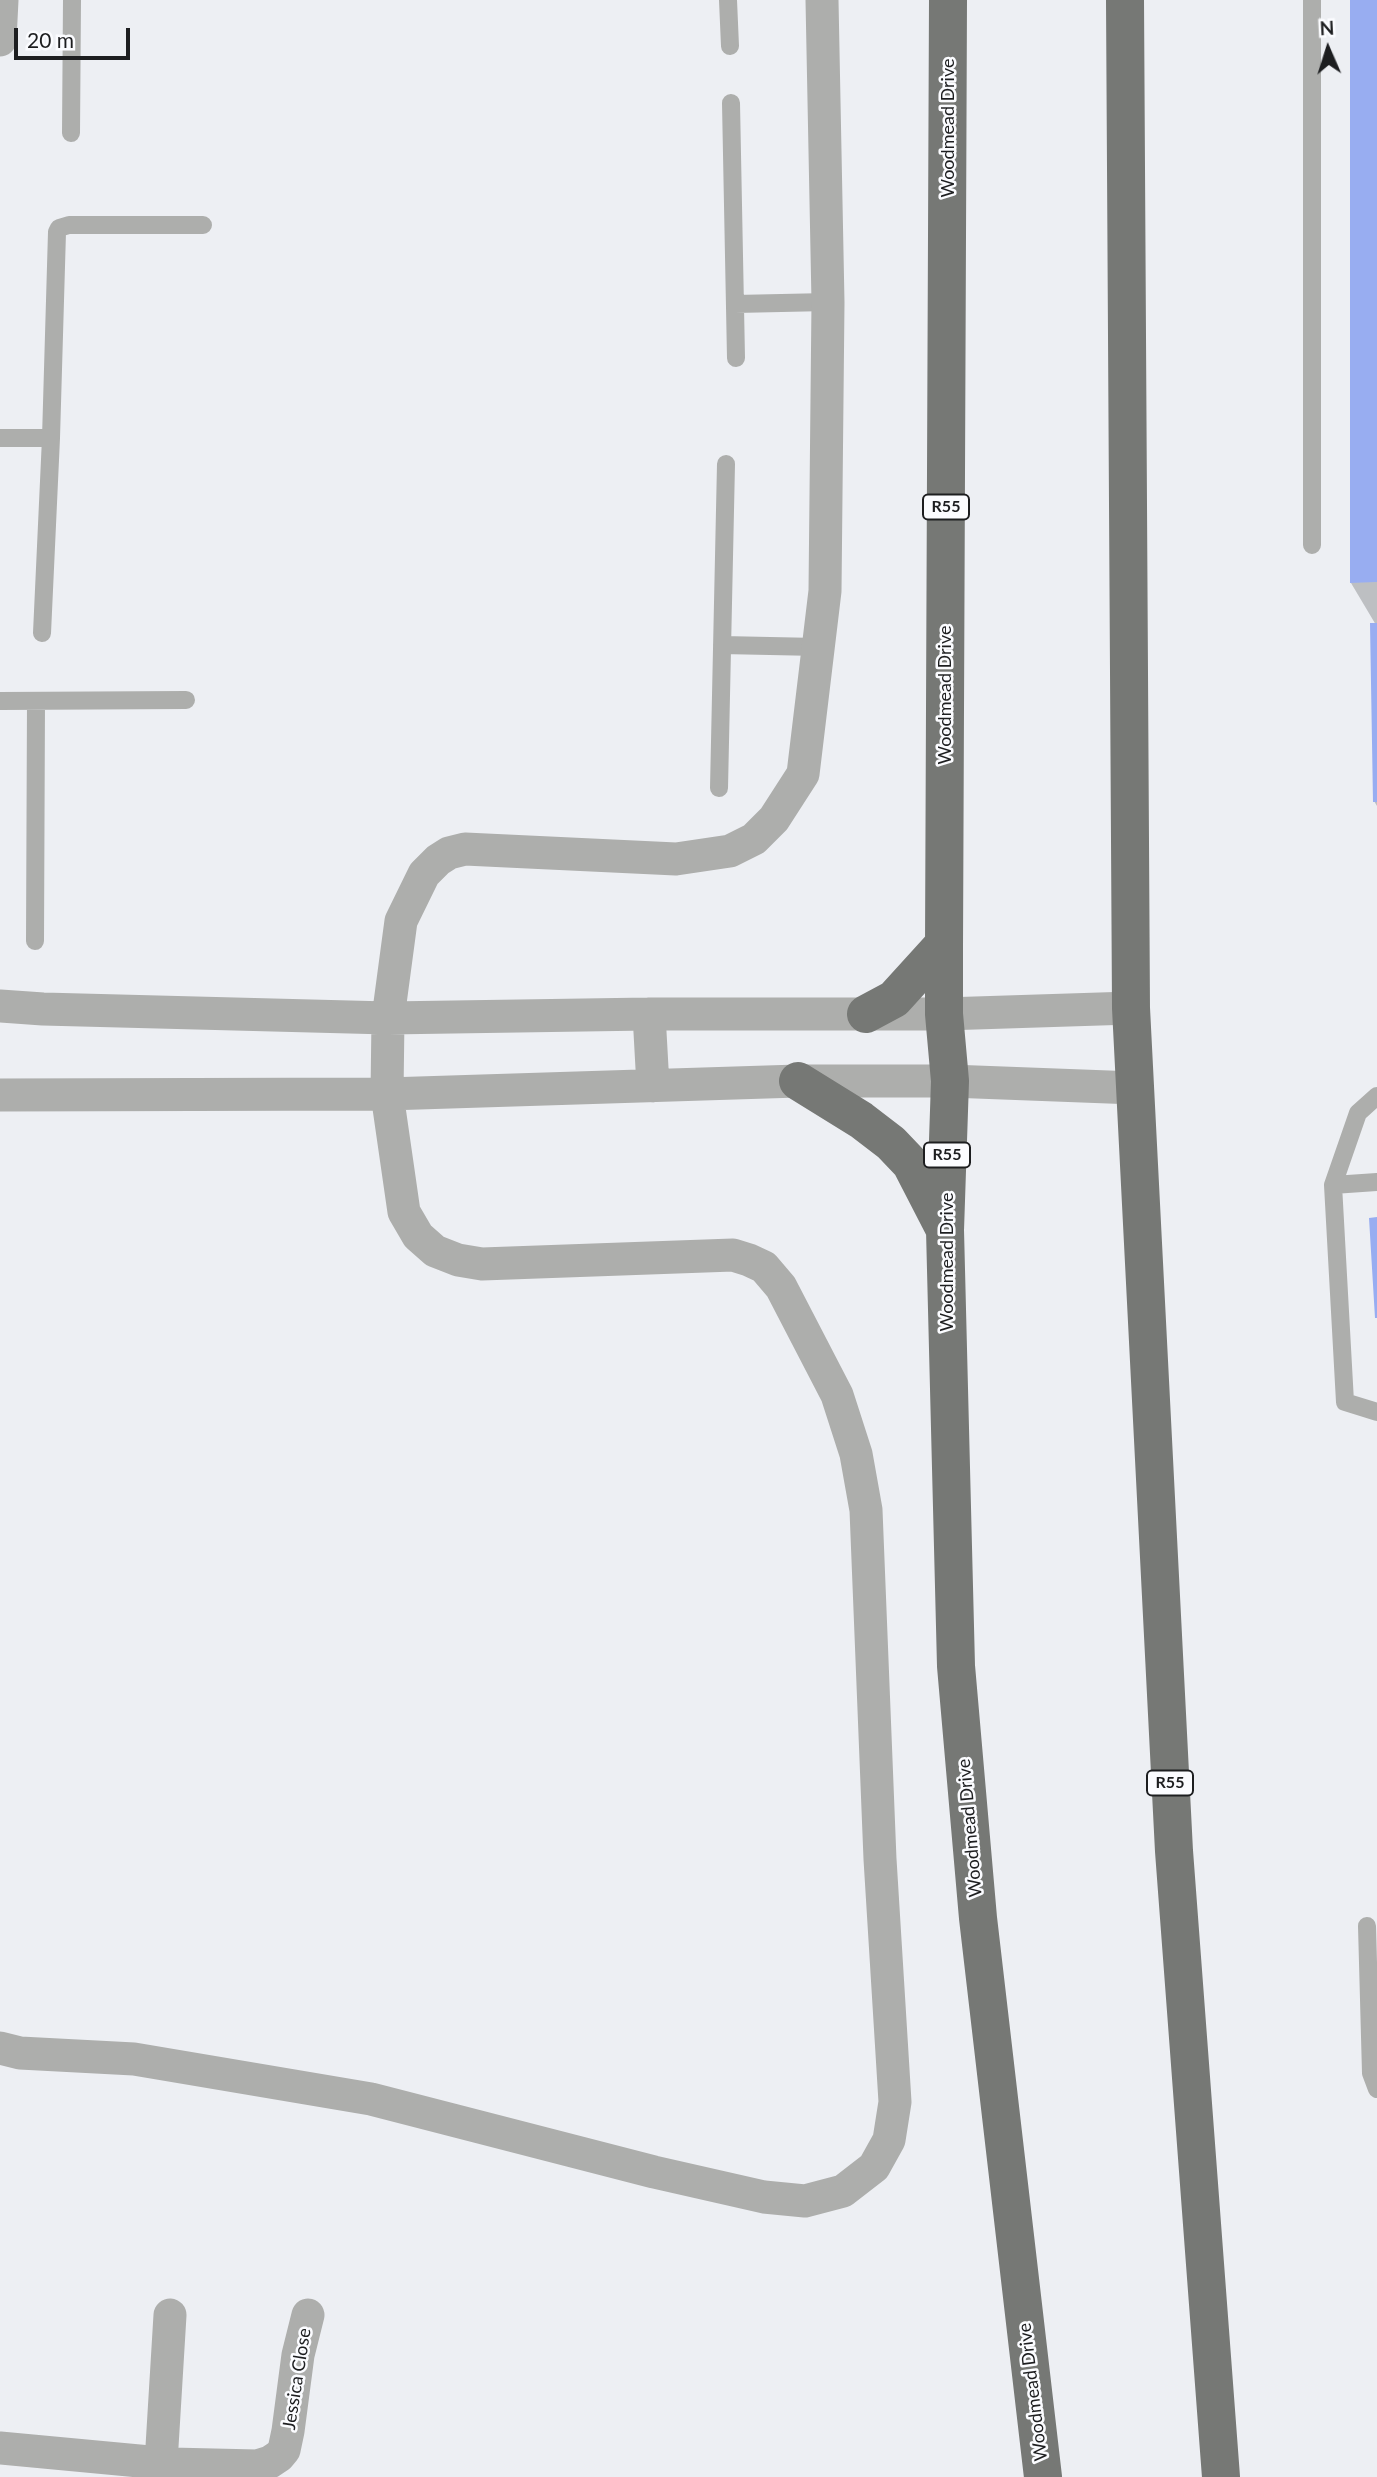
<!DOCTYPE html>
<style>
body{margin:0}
#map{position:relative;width:1377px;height:2477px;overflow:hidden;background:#edeff3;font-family:Lato,sans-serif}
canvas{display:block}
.north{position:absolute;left:1293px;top:14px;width:70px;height:70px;-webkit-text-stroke:5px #fbfcff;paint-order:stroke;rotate:357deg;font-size:19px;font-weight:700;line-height:28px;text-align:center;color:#1d1e20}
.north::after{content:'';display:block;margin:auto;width:24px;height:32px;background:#1d1e20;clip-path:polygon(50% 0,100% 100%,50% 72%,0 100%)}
.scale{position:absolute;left:14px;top:28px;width:116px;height:32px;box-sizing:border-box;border:4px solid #1d1e20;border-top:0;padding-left:9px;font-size:21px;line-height:24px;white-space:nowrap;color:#1d1e20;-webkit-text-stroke:5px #fbfcff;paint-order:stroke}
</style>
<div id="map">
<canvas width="1377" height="2477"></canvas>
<div class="north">N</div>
<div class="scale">20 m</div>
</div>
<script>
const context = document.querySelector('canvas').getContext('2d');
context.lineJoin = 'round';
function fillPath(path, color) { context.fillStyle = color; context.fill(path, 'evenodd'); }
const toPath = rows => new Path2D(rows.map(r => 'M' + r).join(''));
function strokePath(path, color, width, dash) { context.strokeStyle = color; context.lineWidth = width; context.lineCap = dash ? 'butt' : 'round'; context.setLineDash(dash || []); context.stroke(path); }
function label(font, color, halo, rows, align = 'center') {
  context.font = font + ' Lato,sans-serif'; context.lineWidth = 5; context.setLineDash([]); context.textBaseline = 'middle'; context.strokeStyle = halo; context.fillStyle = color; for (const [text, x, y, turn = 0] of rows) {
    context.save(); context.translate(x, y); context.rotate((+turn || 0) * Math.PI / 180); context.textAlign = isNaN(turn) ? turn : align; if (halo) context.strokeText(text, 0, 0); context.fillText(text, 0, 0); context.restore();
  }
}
const shadow = toPath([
 [1352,0,1377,0,1377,806,1374,801,1376,625,1351,583]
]);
const building = toPath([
 [1350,0,1377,0,1377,582,1350,583],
 [1370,623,1377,623,1377,802,1373,802],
 [1377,1217,1377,1318,1375,1318,1369,1218]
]);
const lane = toPath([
 [728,0,730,46],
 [731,103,736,358],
 [71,133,72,0],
 [735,304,828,302],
 [0,438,51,438],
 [1312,545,1312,0],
 [42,633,51,438,57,232,59,228,69,225,203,225],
 [722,645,818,647],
 [0,701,186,700],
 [719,788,726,464],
 [35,941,36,702],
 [1377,1096,1358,1113,1333,1185,1377,1182],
 [1333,1185,1345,1402,1377,1412],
 [1367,1926,1371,2073,1377,2089]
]);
const street = toPath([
 [0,40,2,0],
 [0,1006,43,1009,388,1018,649,1014,944,1014,1131,1008],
 [649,1014,653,1086],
 [0,1095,387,1094,798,1081,950,1081,1135,1088],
 [0,2048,20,2053,134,2059,371,2099,654,2172,764,2197,805,2201,843,2191,874,2167,889,2140,895,2102,880,1859,866,1510,856,1454,837,1395,781,1287,764,1267,749,1260,733,1255,482,1264,458,1260,435,1251,418,1236,404,1212,387,1094,388,1018,401,921,424,874,438,860,449,853,465,849,676,859,730,851,754,839,774,819,803,774,825,591,828,302,822,0],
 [0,2448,171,2464,169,2477],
 [161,2463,170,2315],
 [171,2464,257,2466,270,2462,279,2456,284,2450,288,2431,298,2355,308,2315]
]);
const primary = toPath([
 [948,0,944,944,944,1014,950,1081,945,1230,956,1666,978,1918,1043,2477],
 [1125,0,1131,1008,1174,1851,1221,2477],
 [866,1014,894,999,944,944],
 [798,1081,861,1120,891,1143,911,1164,944,1228]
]);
const shields = [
 [946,507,46],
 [947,1155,46],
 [1170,1783,46]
];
const shieldNames = [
 ["R55",946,507],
 ["R55",947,1155],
 ["R55",1170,1783]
];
const streetNames = [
 ["Woodmead Drive",948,128,-90],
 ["Woodmead Drive",945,695,-90],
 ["Woodmead Drive",947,1262,-90],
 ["Woodmead Drive",970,1828,-95],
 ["Jessica Close",297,2379,-81],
 ["Woodmead Drive",1033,2392,-97]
];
fillPath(shadow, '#0003');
fillPath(building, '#98adf1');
strokePath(lane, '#adaeac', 18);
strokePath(street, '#adaeac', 33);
strokePath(primary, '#767875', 38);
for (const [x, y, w] of shields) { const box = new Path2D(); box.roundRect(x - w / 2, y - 12.5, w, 25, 5); context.fillStyle = '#fbfcff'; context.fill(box); strokePath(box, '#1d1e20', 2); }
label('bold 16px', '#1d1e20', null, shieldNames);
label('18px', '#1d1e20', '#fbfcff', streetNames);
</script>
